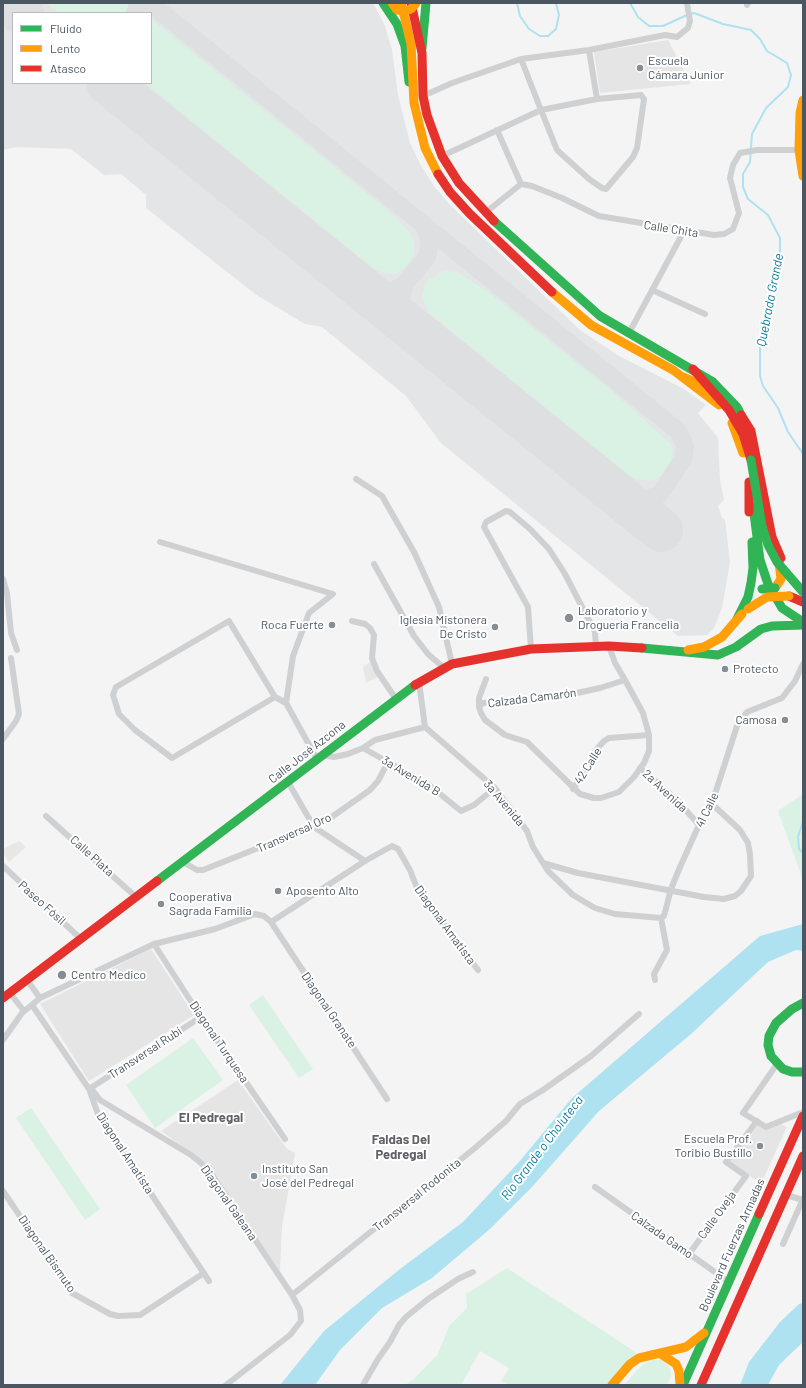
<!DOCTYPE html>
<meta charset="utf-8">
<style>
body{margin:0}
#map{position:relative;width:806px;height:1388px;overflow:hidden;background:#f4f4f4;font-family:Barlow,sans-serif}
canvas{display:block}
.frame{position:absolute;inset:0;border:4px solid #4a5661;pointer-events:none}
.legend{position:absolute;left:12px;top:12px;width:140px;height:72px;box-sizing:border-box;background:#fff;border:1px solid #b7bbc0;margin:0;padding:5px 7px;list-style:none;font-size:12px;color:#4a5661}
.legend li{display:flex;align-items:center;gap:8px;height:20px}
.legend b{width:20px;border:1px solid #b7bbc0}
</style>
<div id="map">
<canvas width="806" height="1388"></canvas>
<div class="frame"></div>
<ul class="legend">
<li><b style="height:5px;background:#30b455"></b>Fluido</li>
<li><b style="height:5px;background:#ff9f0a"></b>Lento</li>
<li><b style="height:5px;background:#e5322d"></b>Atasco</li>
</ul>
</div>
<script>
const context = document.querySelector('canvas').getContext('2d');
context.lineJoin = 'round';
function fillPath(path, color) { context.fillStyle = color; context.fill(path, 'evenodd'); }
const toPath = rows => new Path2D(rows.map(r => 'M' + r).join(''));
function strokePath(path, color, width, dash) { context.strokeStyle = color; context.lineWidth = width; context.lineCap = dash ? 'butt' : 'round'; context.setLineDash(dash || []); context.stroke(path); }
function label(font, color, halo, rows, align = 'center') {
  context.font = font + ' Barlow,sans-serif'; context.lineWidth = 4; context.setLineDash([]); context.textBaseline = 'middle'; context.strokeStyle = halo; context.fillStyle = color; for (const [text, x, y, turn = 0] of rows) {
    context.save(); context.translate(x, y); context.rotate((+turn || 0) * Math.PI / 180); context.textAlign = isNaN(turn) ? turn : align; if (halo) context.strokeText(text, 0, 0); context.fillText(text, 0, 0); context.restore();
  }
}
const commercial = toPath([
 [371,661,378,677,366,683,363,667],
 [19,841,26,847,9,862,3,853,3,849]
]);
const education = toPath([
 [668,40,691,84,600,93,594,52],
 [151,949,194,1015,89,1081,40,1004],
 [238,1080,287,1149,295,1153,282,1227,280,1271,208,1165,161,1131],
 [779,1123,787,1127,761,1184,730,1162,758,1125,766,1130]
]);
const airport = toPath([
 [3,3,373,3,385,26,392,50,398,95,410,143,420,164,434,186,450,205,580,330,619,356,684,389,706,405,698,413,718,438,720,480,724,500,718,506,722,518,725,520,730,562,722,608,714,628,707,635,678,636,441,443,406,396,322,327,305,324,255,294,146,208,146,195,121,174,104,175,71,149,16,147,3,150],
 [13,13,151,13,151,83,13,83]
]);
const green = toPath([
 [46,3,129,3,126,13,58,13],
 [151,19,390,212,410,233,414,240,414,254,408,265,395,274,384,273,373,268,145,83,151,83],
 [444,270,457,272,487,291,615,394,671,444,673,451,671,464,672,465,668,471,663,475,651,481,633,478,429,313,422,297,425,285,429,277,432,279,438,273],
 [803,794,803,880,778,811],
 [263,995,313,1069,299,1078,249,1005],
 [193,1038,223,1080,155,1128,126,1085],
 [31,1108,100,1209,85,1220,16,1118],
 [507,1268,637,1353,607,1385,508,1385,501,1381,509,1368,480,1351,461,1385,405,1385,414,1379,438,1354,449,1326,467,1308,466,1294],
 [651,1360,662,1360,670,1368,671,1375,667,1385,624,1385,642,1365]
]);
const water = toPath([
 [803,924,803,951,796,950,768,962,691,1034,599,1111,533,1186,490,1229,432,1278,382,1308,340,1350,315,1385,280,1385,324,1331,400,1269,463,1222,519,1162,572,1098,760,936],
 [803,1303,803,1342,779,1365,768,1385,740,1385,749,1362,780,1322,799,1304]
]);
const stream = toPath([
 [517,3,520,16,529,29,540,36,548,36,556,29,559,15,556,3],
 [630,3,638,17,649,26,663,26,687,15],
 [691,14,694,13,723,24,751,30,760,39,767,51,787,63,791,75,788,87,766,108,752,134,750,162,743,174,743,187,748,199,768,215,780,238,780,255,775,270,760,340,760,376,763,386,778,408,788,432,803,454],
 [803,821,798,837,799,849,803,853]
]);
const taxiway = toPath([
 [150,3,678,431,685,446,683,459,662,491,657,496,637,501,618,496],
 [135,13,139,3],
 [111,83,113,87],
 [405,284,401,298,401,307,410,327],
 [366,292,377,293,393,291,405,284,427,257,430,241,424,226]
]);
const runway = toPath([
 [9,3,22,13],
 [108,83,661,530]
]);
const street = toPath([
 [747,5,748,3],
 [589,50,597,99],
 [423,96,452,83,521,59,589,50,665,35,677,37,688,28,690,21,687,3],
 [497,130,521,184],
 [442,156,541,110,597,99,641,95,644,99,637,148,633,157,606,189,602,188,589,179,557,150,541,110,521,59],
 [485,213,521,184,532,186,562,198,599,216,714,235,724,234,733,229,739,213,730,178,733,165,740,153,757,150,799,150],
 [652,290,705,314],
 [629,333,684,231],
 [356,479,382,496,414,552,439,607,452,664],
 [160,542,333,594,309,613,293,656,286,703,317,759],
 [374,564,414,636,428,654,444,668],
 [3,579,7,593,11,633,17,650],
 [352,621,365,624,370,628,374,635,372,658,377,671,396,699],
 [609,646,615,663,625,680,643,713,649,735,649,751,644,763,634,777,619,792,601,798,594,798,580,794,527,742,505,735,485,720,481,713,479,707,483,703,554,698,600,688,625,680],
 [531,649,528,607,484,527,486,522,506,511,510,512,530,529,549,549,565,574,595,632,596,647],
 [419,682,425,727,495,788,527,831,533,847,548,871,573,895,595,908,615,914,661,918],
 [275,697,229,621,116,687,113,695,119,714,135,730,172,758,275,697,286,703],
 [479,707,479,698,486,679],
 [3,739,16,721,19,714,11,658],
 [363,748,429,785,461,811,474,805,495,788],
 [322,755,334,757,348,754,363,748,375,740,425,727],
 [640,768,677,800,699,825],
 [288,782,314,827,365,861],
 [573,789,585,772,596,750,604,741,609,738,649,735],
 [46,816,136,897],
 [183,862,197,870,203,870,326,821,370,790,378,781,388,762],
 [543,863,578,873,704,897,724,899,735,896,741,891,751,876,750,854,748,843,740,830,711,803],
 [3,866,81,939],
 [271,922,365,861,392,846,398,849,410,870,417,888,478,970],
 [154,944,201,1017,285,1139],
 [27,980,40,998],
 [655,980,654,974,667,950,661,918,664,916,671,889,680,867,699,825,716,791,737,726,747,712,782,698,795,681,803,664],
 [10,993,24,1011],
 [32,1005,89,1089,98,1114,209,1281],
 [3,1040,22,1013,40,998,154,944,215,929,255,914,264,916,271,922,387,1099],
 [777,1064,743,1113,766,1127,803,1112],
 [91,1088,100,1100,191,1155,201,1163,212,1175,292,1295,300,1310,301,1321,290,1335,226,1385],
 [89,1089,201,1017],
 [595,1187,729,1282],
 [3,1191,72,1293,110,1314,118,1316,140,1315,204,1273],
 [786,1195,803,1200],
 [783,1244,803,1199],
 [689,1254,746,1176,726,1162,757,1121],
 [292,1295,475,1148,506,1121,520,1104,543,1090,591,1056,639,1014],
 [363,1385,378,1359,390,1342,399,1325,406,1317,428,1299,458,1279,473,1272]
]);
const fast = toPath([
 [383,3,397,24,405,46,409,82],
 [422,48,426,3],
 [494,221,600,316,713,382,737,407,741,415],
 [753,506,760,560,768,584,782,608,803,622],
 [737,619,748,597,751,583,753,568,752,542],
 [642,648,718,655,736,647,761,629,772,626,803,625],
 [157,881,415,685],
 [803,1003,792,1009,776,1023,769,1036,768,1045,771,1056,783,1069,792,1072,803,1072],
 [683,1385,759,1214]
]);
const slow = toPath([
 [401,3,411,44,414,103,425,148,438,174],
 [803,100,800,113,799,150,803,176],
 [552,292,591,325,673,370,719,405],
 [683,377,706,387],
 [732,423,743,453],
 [775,588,781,579,779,562],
 [688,650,704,647,722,637,742,614],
 [661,1354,676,1364,679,1371,680,1385],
 [612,1385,630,1364,639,1358,686,1347,704,1333]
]);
const jam = toPath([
 [411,3,422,53,423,96,427,115,442,156,459,183,494,221],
 [438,174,450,192,469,213,552,292],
 [693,369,729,410,743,434,751,460],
 [741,415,751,431,772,537,781,558],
 [749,482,749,512],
 [789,596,803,602],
 [415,685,452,664,531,649,609,646,642,648],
 [3,998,157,881],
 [759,1214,803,1116],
 [701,1385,803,1156]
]);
const fastBridge = toPath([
 [751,460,762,526,768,545,777,562,803,592],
 [762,589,775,588]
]);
const slowBridge = toPath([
 [392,3,397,10,405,11,411,9,416,3],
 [748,609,767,597,789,596]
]);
const markers = [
 [640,68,4,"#868d94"],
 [569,618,5,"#868d94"],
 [332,625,4,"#868d94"],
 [495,627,4,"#868d94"],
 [725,669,4,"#868d94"],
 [785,720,4,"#868d94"],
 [278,891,4,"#868d94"],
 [161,904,4,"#868d94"],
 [62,975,5,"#868d94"],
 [760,1146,4,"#868d94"],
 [254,1176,4,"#868d94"]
];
const poiNames = [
 ["Escuela",648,61],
 ["Cámara Junior",648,75],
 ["Laboratorio y",578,611],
 ["Droguería Francelia",578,625],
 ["Iglesia Mistonera",487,620,"right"],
 ["De Cristo",487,634,"right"],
 ["Roca Fuerte",324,625,"right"],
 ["Protecto",733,669],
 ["Camosa",777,720,"right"],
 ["Aposento Alto",286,891],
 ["Cooperativa",169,897],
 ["Sagrada Familia",169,911],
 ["Centro Medico",71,975],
 ["Escuela Prof.",752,1139,"right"],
 ["Toribio Bustillo",752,1153,"right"],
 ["Instituto San",262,1169],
 ["José del Pedregal",262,1183]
];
const streetNames = [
 ["Calle Chita",671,229,9],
 ["Calzada Camarón",532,698,-7],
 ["Calle José Azcona",307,752,-38],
 ["42 Calle",588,766,-58],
 ["3a Avenida B",411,776,31],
 ["2a Avenida",665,791,43],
 ["3a Avenida",504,803,50],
 ["41 Calle",707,810,-64],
 ["Transversal Oro",294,833,-24],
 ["Calle Plata",92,856,42],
 ["Paseo Fósil",42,903,42],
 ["Diagonal Amatista",445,925,54],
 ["Diagonal Granate",329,1010,56],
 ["Diagonal Turquesa",219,1042,56],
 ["Transversal Rubí",145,1053,-33],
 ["Diagonal Amatista",125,1153,57],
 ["Transversal Rodonita",417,1195,-39],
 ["Diagonal Galeana",229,1203,55],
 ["Calle Oveja",717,1215,-54],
 ["Calzada Gamo",662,1235,35],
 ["Boulevard Fuerzas Armadas",732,1245,-66],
 ["Diagonal Bismuto",47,1254,55]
];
const waterNames = [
 ["Quebrada Grande",770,300,-79],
 ["Río Grande o Choluteca",542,1148,-53]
];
const neighbourhoodNames = [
 ["El Pedregal",211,1118],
 ["Faldas Del",401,1140],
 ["Pedregal",401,1155]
];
fillPath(commercial, '#e8e7e3');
fillPath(education, '#e6e5e6');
fillPath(airport, '#e4e5e7');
fillPath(green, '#d9f2e3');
fillPath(water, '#aee2f0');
strokePath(stream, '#aee2f0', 2);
strokePath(taxiway, '#dedfe0', 18);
strokePath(runway, '#dedfe0', 44);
strokePath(street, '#ced0d2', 6);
strokePath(fast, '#30b455', 9);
strokePath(slow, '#ff9f0a', 9);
strokePath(jam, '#e5322d', 9);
strokePath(fastBridge, '#30b455', 9);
strokePath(slowBridge, '#ff9f0a', 9);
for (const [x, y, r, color] of markers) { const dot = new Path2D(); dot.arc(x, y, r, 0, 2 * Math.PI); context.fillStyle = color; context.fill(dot); strokePath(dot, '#fff', 1.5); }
label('12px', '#4a5661', '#fff', poiNames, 'left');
label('12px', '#4a5661', '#fff', streetNames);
label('italic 13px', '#0c7c9b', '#fff', waterNames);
label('bold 13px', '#5f6368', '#fff', neighbourhoodNames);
</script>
